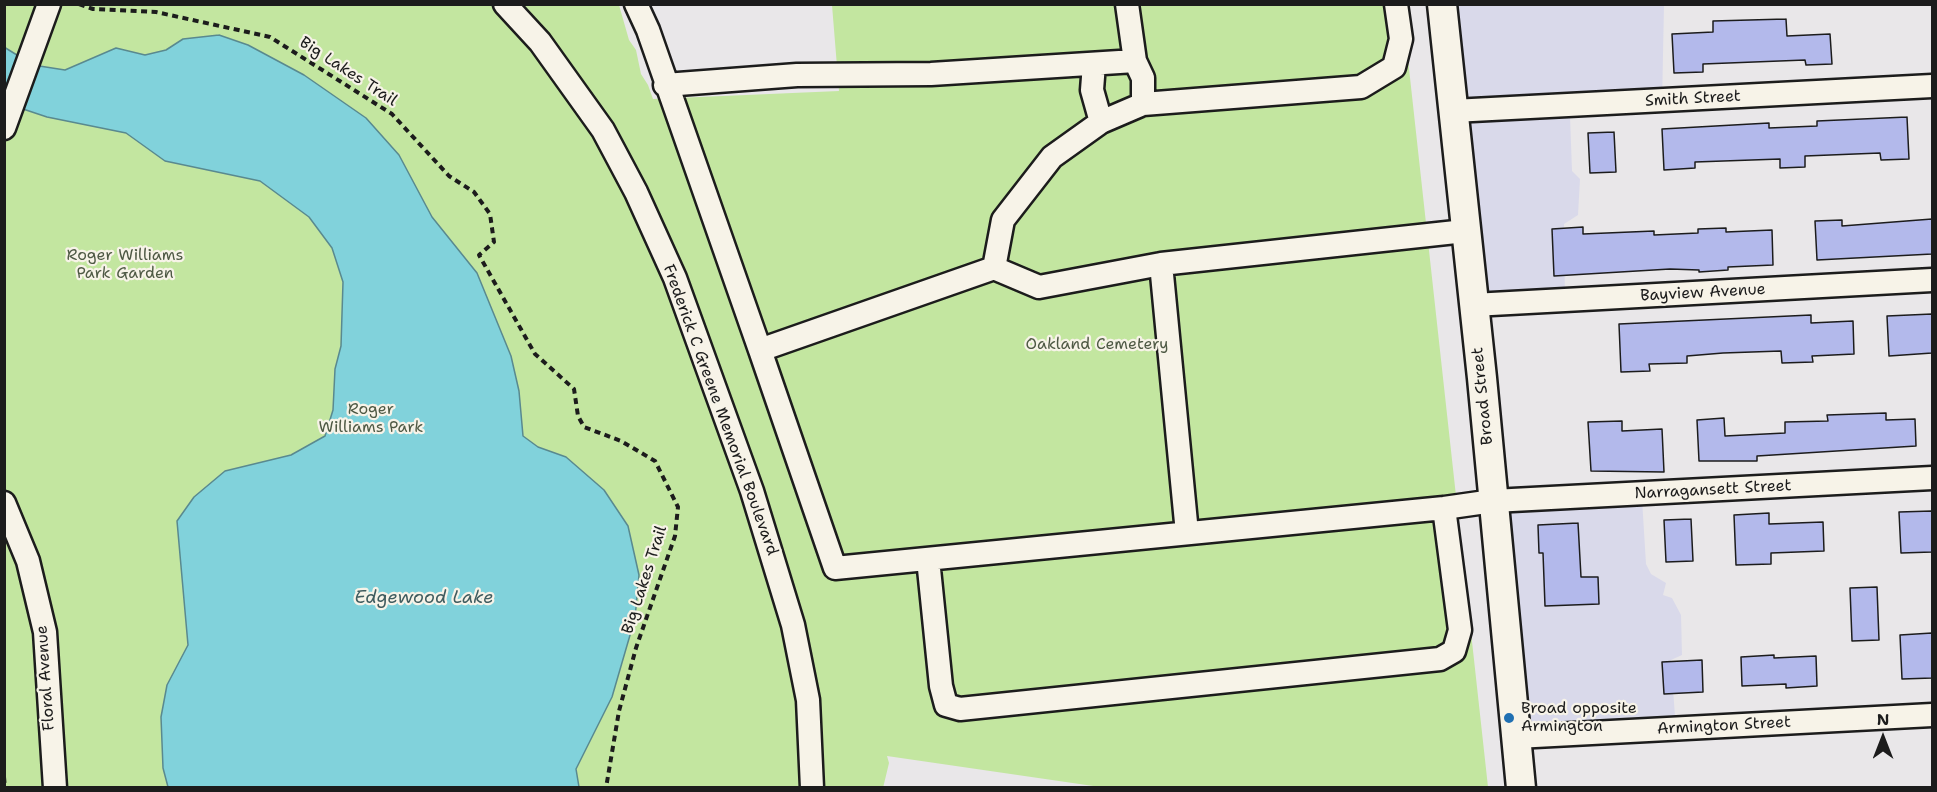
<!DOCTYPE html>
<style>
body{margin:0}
#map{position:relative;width:1937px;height:792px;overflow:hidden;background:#e9e7e9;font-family:"Shantell Sans",sans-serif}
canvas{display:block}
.frame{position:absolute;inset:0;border:6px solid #1c1c1c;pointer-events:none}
.north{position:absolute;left:1853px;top:708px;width:60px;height:60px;-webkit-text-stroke:4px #f7f3e8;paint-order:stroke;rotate:0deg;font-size:16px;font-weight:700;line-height:24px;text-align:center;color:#1c1c1c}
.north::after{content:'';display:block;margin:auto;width:21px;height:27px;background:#1c1c1c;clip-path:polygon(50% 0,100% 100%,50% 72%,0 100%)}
</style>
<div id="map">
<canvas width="1937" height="792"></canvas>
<div class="frame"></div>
<div class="north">N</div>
</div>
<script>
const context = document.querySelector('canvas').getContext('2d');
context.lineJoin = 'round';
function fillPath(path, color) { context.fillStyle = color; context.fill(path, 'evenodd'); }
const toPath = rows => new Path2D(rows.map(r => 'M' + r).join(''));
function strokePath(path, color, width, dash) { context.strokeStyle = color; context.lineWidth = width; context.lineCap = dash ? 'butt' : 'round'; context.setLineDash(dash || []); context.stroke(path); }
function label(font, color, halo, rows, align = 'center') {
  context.font = font + ' "Shantell Sans",sans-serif'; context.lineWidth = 4.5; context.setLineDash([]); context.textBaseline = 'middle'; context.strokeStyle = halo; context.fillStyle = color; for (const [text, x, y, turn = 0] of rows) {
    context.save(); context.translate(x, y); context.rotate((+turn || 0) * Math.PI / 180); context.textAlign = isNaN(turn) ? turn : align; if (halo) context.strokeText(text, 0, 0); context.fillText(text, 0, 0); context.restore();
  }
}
const built = toPath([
 [1442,5,1664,5,1662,104,1575,112,1570,116,1572,171,1580,179,1578,215,1564,224,1565,304,1473,305],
 [1642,499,1646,564,1651,574,1666,583,1663,595,1672,598,1681,615,1682,655,1671,660,1676,731,1516,737,1493,501]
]);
const green = toPath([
 [5,5,619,5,629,40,636,50,641,74,648,85,653,99,839,91,832,5,1402,5,1488,787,1107,788,887,756,889,763,883,788,5,787]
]);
const water = toPath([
 [219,35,248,45,304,75,366,118,399,155,432,217,477,273,511,356,519,391,523,436,538,447,566,457,604,490,628,526,639,575,635,618,612,697,576,769,579,787,168,787,163,768,161,717,167,685,188,645,177,521,194,497,225,471,291,455,325,436,333,410,335,369,341,346,343,282,332,248,309,217,260,181,165,161,126,133,47,117,5,103,4,47,33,65,65,70,116,48,145,55,166,50,183,39,219,35]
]);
const building = toPath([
 [1786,19,1787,36,1830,34,1832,64,1806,65,1805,60,1703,64,1703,72,1674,73,1672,34,1713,32,1713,21,1786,19],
 [1907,117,1909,159,1881,160,1880,153,1805,156,1805,167,1780,168,1780,159,1695,162,1695,168,1664,170,1662,129,1769,123,1769,128,1817,126,1817,121,1907,117],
 [1614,132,1616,172,1590,173,1588,133,1614,132],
 [1932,219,1932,254,1817,260,1815,221,1842,220,1842,226,1932,219],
 [1583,227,1583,234,1654,231,1654,235,1698,233,1698,229,1726,228,1726,232,1772,230,1773,265,1728,267,1728,270,1699,272,1699,270,1670,269,1554,276,1552,229,1583,227],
 [1932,314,1932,353,1889,356,1887,316,1932,314],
 [1811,315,1811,323,1853,321,1854,354,1812,356,1813,362,1782,363,1781,351,1723,353,1687,356,1687,363,1649,364,1650,371,1621,372,1619,324,1811,315],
 [1886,413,1886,420,1915,419,1916,446,1757,456,1757,461,1699,461,1697,420,1724,418,1725,436,1785,433,1785,422,1828,421,1827,415,1886,413],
 [1622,421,1622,431,1662,429,1664,472,1591,471,1588,422,1622,421],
 [1932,511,1932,552,1901,553,1899,512,1932,511],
 [1769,513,1769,524,1823,522,1824,551,1771,553,1771,564,1736,565,1734,515,1769,513],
 [1691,519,1693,561,1666,562,1664,520,1691,519],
 [1578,523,1581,577,1598,577,1599,604,1545,606,1543,553,1539,553,1538,525,1578,523],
 [1877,587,1879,640,1852,641,1850,588,1877,587],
 [1932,633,1932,678,1902,679,1900,635,1932,633],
 [1774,655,1774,658,1816,656,1817,686,1786,688,1786,684,1742,686,1741,657,1774,655],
 [1702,660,1703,692,1664,694,1662,662,1702,660]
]);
const path = toPath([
 [79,4,93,9,156,12,270,37,392,114,449,176,474,192,490,214,494,242,479,255,535,354,574,389,578,416,584,427,621,441,655,461,678,507,675,536,636,648,619,711,606,788],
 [4,777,5,788]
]);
const minor = toPath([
 [505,4,540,42,603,130,636,192,675,278,752,491,793,625,808,700,812,788],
 [636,4,648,30,760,350],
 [1396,4,1401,39,1394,67,1361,87,1143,104,1101,122,1052,157,1003,220,994,268,1039,287,1161,264,1465,231],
 [1135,61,1143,78,1143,104],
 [1094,64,1092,90,1101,122],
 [665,85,797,75,931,74,1135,61,1127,4],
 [1453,111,1932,86],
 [4,128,49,4],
 [1161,264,1187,533],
 [994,268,760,350,835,568,1444,508,1493,501,1932,478],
 [1473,305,1932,280],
 [4,503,28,561,45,632,55,788],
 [928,559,941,686,946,705,960,709,1440,659,1454,651,1460,630,1444,508],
 [1516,737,1932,715]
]);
const major = toPath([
 [1442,4,1482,378,1521,788]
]);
const markers = [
 [1509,718,6,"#1f6fb2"]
];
const streetNames = [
 ["Big Lakes Trail",348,72,33],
 ["Smith Street",1693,99,-3],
 ["Bayview Avenue",1703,293,-3],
 ["Broad Street",1483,396,-96],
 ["Frederick C Greene Memorial Boulevard",720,410,70],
 ["Narragansett Street",1713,490,-3],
 ["Big Lakes Trail",645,580,-72],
 ["Floral Avenue",46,678,-94],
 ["Armington Street",1724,726,-3]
];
const parkNames = [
 ["Roger Williams",125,256],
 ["Park Garden",125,274],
 ["Oakland Cemetery",1097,345],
 ["Roger",371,410],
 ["Williams Park",371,428]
];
const poiNames = [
 ["Broad opposite",1521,709],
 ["Armington",1521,727]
];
const waterNames = [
 ["Edgewood Lake",424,598]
];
fillPath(built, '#d9d9ea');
fillPath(green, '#c3e6a0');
fillPath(water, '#81d2db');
strokePath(water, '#59898f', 1.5);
fillPath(building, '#b3b9eb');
strokePath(building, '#1c1c1c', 1.5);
strokePath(minor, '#1c1c1c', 27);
strokePath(major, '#1c1c1c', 33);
strokePath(path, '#1c1c1c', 4, [6, 4.5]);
strokePath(minor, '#f7f3e8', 22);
strokePath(major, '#f7f3e8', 28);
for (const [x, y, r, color] of markers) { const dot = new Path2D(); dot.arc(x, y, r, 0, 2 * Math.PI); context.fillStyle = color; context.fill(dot); strokePath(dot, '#f7f3e8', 2); }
label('16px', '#1c1c1c', '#f7f3e8', streetNames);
label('16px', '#4e5944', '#f7f3e8', parkNames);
label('16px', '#1c1c1c', '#f7f3e8', poiNames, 'left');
label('italic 18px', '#3f5c5f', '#f7f3e8', waterNames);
</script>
